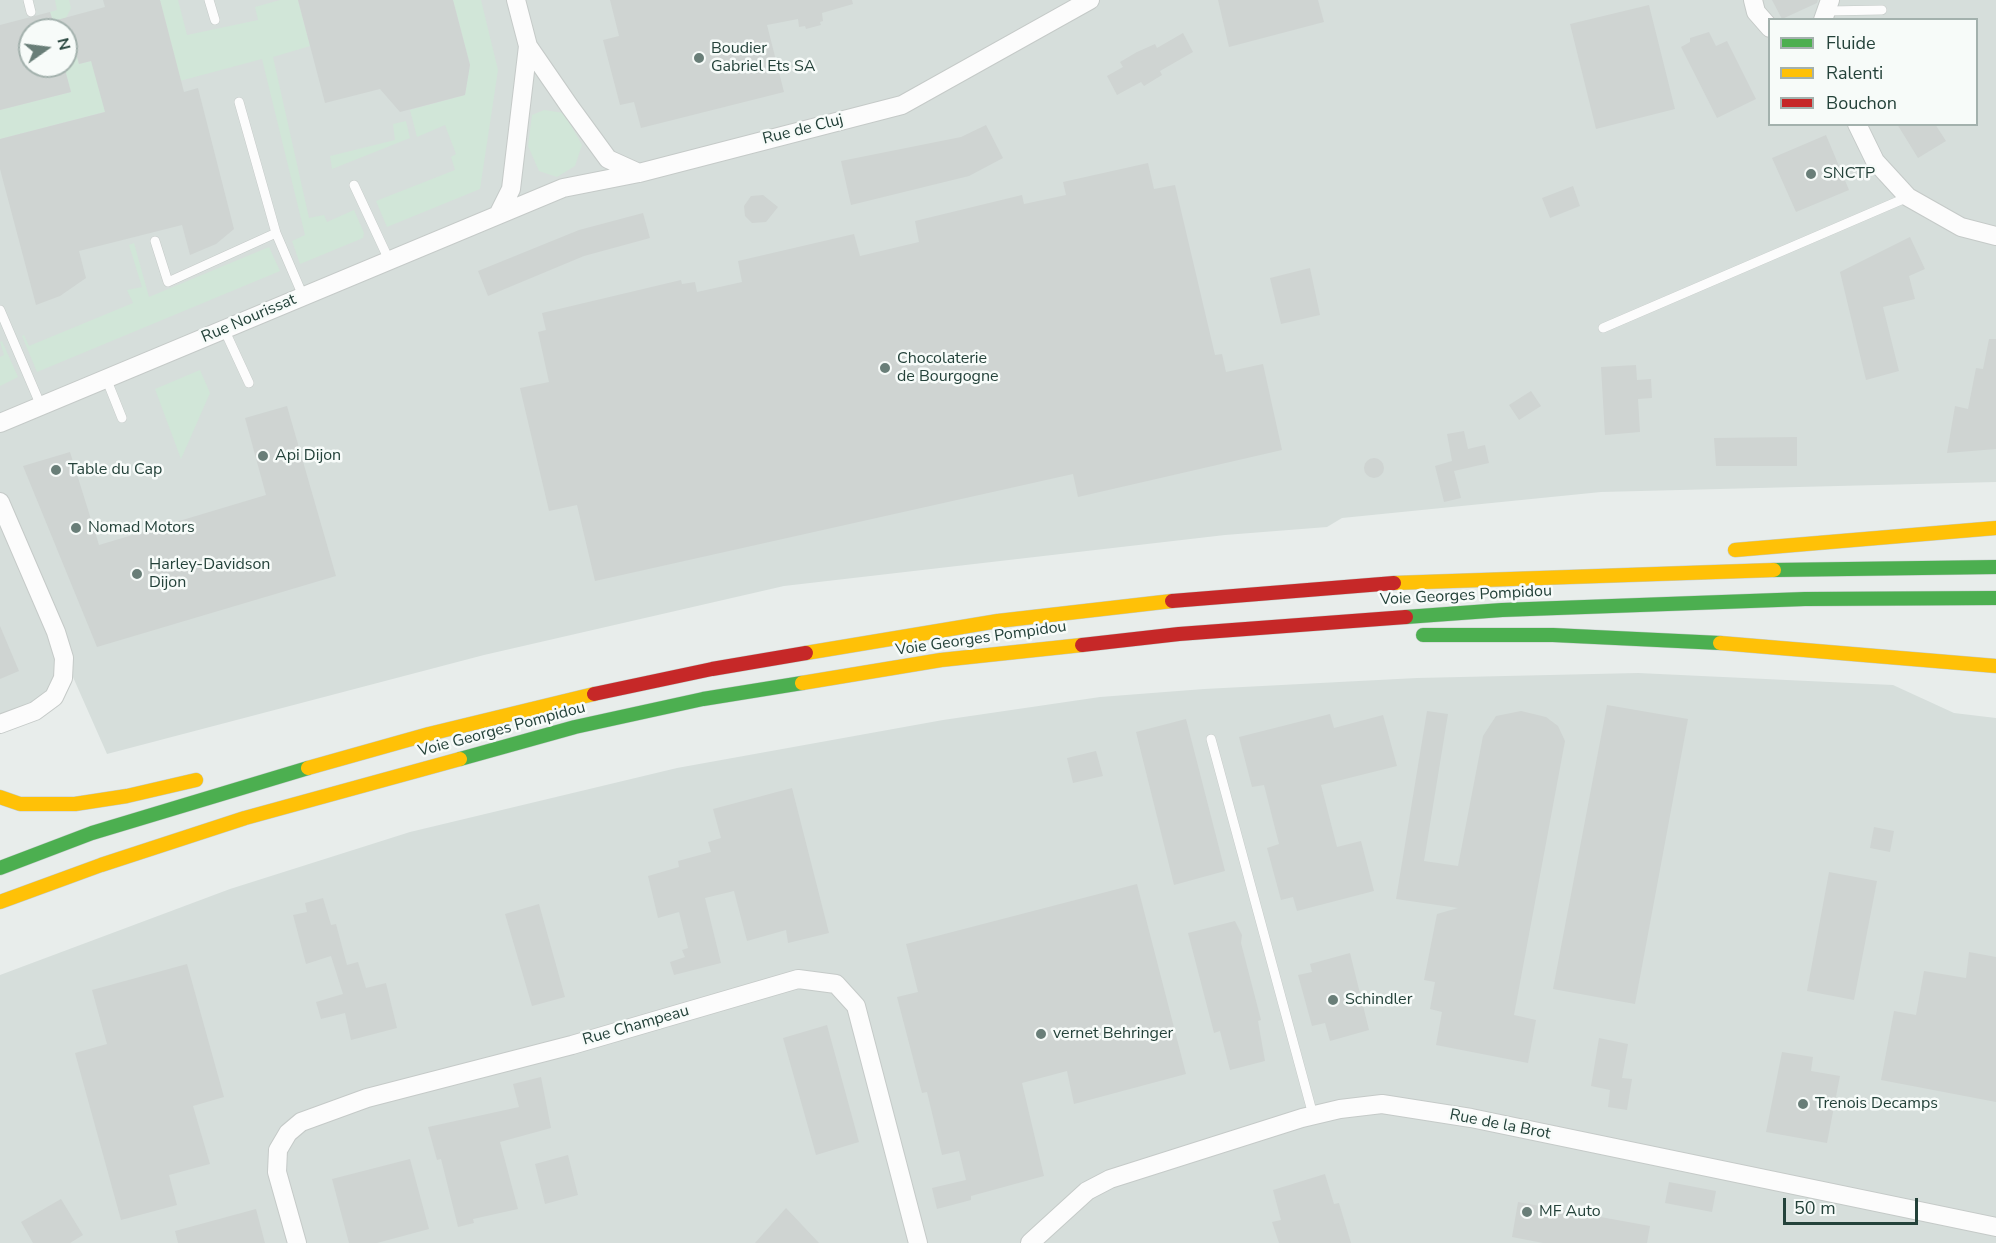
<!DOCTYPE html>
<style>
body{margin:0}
#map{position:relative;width:1996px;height:1243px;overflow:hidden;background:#e8edeb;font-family:"Nunito Sans",sans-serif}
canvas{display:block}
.legend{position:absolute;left:1768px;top:18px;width:210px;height:108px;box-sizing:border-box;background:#f7fbf9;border:2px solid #a3b1ad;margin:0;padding:8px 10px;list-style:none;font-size:18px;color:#24423a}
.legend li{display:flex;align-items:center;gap:12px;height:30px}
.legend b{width:30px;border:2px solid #a3b1ad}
.north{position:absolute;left:18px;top:18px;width:60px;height:60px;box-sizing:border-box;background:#f7fbf9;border:2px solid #a3b1ad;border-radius:50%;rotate:76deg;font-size:16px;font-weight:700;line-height:24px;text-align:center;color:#24423a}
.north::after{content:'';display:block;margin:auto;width:21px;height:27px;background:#697e78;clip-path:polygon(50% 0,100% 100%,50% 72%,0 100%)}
.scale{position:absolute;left:1783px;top:1198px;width:135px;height:27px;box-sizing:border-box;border:3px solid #24423a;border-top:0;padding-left:8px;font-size:18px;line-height:21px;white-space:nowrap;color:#24423a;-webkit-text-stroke:4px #f7fbf9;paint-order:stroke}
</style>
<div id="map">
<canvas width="1996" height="1243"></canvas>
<ul class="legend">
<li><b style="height:8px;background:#4caf50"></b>Fluide</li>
<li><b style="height:8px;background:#ffc107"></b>Ralenti</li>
<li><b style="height:8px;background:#c62828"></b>Bouchon</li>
</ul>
<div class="north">N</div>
<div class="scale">50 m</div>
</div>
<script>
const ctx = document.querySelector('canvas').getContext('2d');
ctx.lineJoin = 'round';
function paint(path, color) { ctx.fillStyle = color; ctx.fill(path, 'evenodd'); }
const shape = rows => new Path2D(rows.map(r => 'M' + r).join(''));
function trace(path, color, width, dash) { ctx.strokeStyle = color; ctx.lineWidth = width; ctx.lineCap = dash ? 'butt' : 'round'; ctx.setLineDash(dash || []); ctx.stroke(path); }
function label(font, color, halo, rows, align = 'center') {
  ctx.font = font + ' "Nunito Sans",sans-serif'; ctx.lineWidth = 5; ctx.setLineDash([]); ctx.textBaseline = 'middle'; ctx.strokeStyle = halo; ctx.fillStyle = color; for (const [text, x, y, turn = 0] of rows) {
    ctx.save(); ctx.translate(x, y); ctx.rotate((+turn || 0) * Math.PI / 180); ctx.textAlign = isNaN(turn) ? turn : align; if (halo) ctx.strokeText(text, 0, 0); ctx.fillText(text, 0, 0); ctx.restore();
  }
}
paint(shape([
 [0,0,1996,0,1996,482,1601,492,1342,518,1327,527,1225,535,784,586,484,655,107,754,65,659,47,705,0,723],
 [1770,20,1976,20,1976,124,1770,124],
 [30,30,66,30,66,66,30,66],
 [1638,673,1893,685,1954,713,1996,718,1996,1243,0,1243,0,975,230,889,410,832,677,768,943,720,1100,697,1204,689,1417,678]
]), '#d6dedb');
paint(shape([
 [55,0,69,0,71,8,66,18,79,64,91,61,142,75,177,66,160,0,178,0,187,35,258,20,255,7,280,0,298,0,310,46,273,57,309,218,324,215,327,222,354,210,364,233,363,238,300,264,292,241,305,235,262,59,146,90,147,101,0,139,0,110,71,92,64,66,66,30,55,30,50,12,57,10],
 [453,0,481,0,498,70,480,189,387,227,376,201,455,170,451,157,456,154,445,125,417,137,410,110,465,95,470,65],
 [544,110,564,113,582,145,575,166,557,177,539,171,528,146,532,115],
 [406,121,410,138,332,169,330,156,395,140,393,124],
 [134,243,149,297,269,247,280,271,37,372,22,336,24,335,29,346,133,303,127,290,142,287,129,245],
 [2,341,18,377,0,386,0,357,4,355,0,342],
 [200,370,210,393,181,459,155,389]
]), '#d1e6d8');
paint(shape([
 [103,0,160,0,184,92,198,88,234,229,216,244,190,255,182,225,79,251,86,278,60,296,36,305,0,169,0,139,105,112,91,61,79,64,70,30,30,30,30,66,64,66,71,92,0,110,0,25,50,12,53,21,105,7],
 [298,0,453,0,470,65,465,95,400,112,380,89,325,103],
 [610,0,852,0,853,4,822,13,823,21,820,22,821,25,806,29,805,26,799,27,798,19,767,25,784,92,641,128,634,102,620,105,603,40,619,36],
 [1218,0,1318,0,1324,22,1229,47],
 [1772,0,1818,0,1817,3,1782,19],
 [1649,5,1675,109,1596,129,1570,24],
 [1709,32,1716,46,1727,41,1756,99,1717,118,1681,47,1690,42,1690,38],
 [1183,33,1193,52,1160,71,1162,75,1144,86,1141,82,1117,95,1107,76,1123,67,1120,62,1137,52,1155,44,1157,48],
 [1897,124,1935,124,1946,141,1918,158],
 [986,125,1003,158,969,176,851,205,841,161,961,137],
 [1826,135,1849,190,1796,212,1772,158],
 [1148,163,1154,189,1175,185,1215,355,1222,354,1226,372,1263,364,1282,450,1078,497,1073,474,595,581,577,505,549,511,520,388,549,382,538,332,546,330,542,313,681,280,682,284,695,282,697,292,742,282,738,261,854,234,860,256,919,242,915,221,1022,195,1024,204,1066,195,1063,182],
 [1573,186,1580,206,1550,218,1542,198],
 [763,195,778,207,766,222,752,223,745,216,744,206,751,196],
 [643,213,650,238,584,256,488,296,478,271,579,230],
 [1910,237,1925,269,1909,276,1915,299,1883,307,1899,371,1866,380,1840,272],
 [1310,268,1320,315,1281,324,1270,278],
 [1989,339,1996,339,1996,449,1947,453,1955,406,1968,409,1976,368,1983,369],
 [1636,365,1637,380,1651,379,1652,398,1638,399,1640,432,1605,435,1601,367],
 [1531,391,1541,406,1519,420,1509,405],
 [287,406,336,576,97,647,23,466,70,452,99,545,266,495,245,418],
 [1464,431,1468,449,1485,445,1489,463,1454,471,1461,498,1444,502,1435,466,1452,461,1447,434],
 [1797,437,1797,466,1716,466,1714,438],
 '1364 468a10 10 0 1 1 20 0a10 10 0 1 1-20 0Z',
 [0,626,19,671,0,679],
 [1607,705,1688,719,1635,1004,1553,989],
 [1427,711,1448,714,1424,861,1458,866,1483,736,1496,716,1521,711,1546,717,1558,726,1565,741,1514,1015,1536,1020,1528,1063,1436,1045,1442,1012,1430,1009,1435,982,1424,980,1437,914,1458,908,1396,899],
 [1330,714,1334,728,1383,715,1397,766,1321,785,1337,847,1361,841,1374,891,1297,911,1293,897,1281,900,1267,848,1279,844,1264,785,1252,787,1239,737],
 [1186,719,1225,871,1174,885,1136,732],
 [1096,751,1103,776,1073,783,1067,758],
 [792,788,829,933,788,943,786,930,747,941,734,891,705,898,721,963,674,975,670,962,685,957,682,950,688,948,679,912,658,918,648,876,679,867,678,861,711,852,708,842,721,838,713,809],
 [1874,827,1894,831,1890,852,1870,848],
 [1829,872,1877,881,1854,1000,1807,991],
 [1137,884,1186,1074,1074,1104,1067,1071,1022,1083,1044,1176,971,1196,971,1200,937,1209,932,1188,966,1180,959,1151,942,1155,927,1092,922,1093,897,997,918,992,906,944],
 [323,898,331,925,336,924,347,965,358,962,366,988,386,983,397,1028,351,1040,345,1013,321,1019,316,1002,343,994,331,956,306,964,293,915,307,912,305,903],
 [539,904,565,997,532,1006,505,914],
 [1235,921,1242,935,1241,943,1261,1020,1258,1021,1265,1061,1230,1070,1220,1031,1214,1033,1188,933],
 [1969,952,1996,957,1996,1102,1881,1080,1894,1011,1916,1015,1924,971,1966,978],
 [1350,953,1369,1030,1330,1041,1325,1023,1312,1026,1298,975,1312,972,1310,964],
 [187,964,224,1097,193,1106,210,1164,169,1175,177,1205,121,1220,75,1053,107,1044,92,990],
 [827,1025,859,1142,816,1155,783,1038],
 [1599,1038,1628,1044,1622,1078,1632,1079,1627,1110,1608,1107,1610,1090,1591,1086],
 [1782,1052,1813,1057,1811,1071,1840,1076,1827,1143,1766,1132],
 [541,1077,551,1128,500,1142,518,1209,473,1219,474,1223,458,1227,441,1159,437,1160,428,1127,519,1107,513,1084],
 [568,1155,578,1195,545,1204,535,1164],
 [410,1159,429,1229,377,1243,349,1243,332,1179],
 [1325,1174,1334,1204,1339,1203,1351,1243,1279,1243,1272,1222,1281,1220,1273,1190],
 [1669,1182,1716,1191,1712,1212,1665,1203],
 [61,1199,83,1235,70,1243,33,1243,21,1222],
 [1518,1202,1650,1226,1647,1243,1543,1243,1512,1237],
 [786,1208,819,1243,755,1243],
 [256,1209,265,1243,178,1243,175,1231]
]), '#cfd4d2');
const lane = shape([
 [28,0,31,12],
 [209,0,215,20],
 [1828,11,1882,10],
 [239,102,276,233,303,296],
 [354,185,389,260],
 [155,241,168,282,276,233],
 [0,310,41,406],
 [1603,328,1908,197],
 [224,329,249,383],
 [106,378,122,418],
 [1211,739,1313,1115]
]);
const street = shape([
 [516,0,528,46,570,107,608,159,639,173],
 [1753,0,1756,12,1770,28],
 [1823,20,1830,0],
 [1857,124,1875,161,1908,197,1961,227,1996,236],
 [498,215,511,189,528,46],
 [0,423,563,188,639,173,902,105,1090,0],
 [0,502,56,632,64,658,63,678,54,697,35,711,0,724],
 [297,1243,277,1172,278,1150,288,1133,301,1122,367,1098,572,1045,798,979,836,984,856,1006,918,1243],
 [1030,1243,1087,1191,1110,1179,1302,1118,1340,1109,1382,1104,1471,1118,1996,1227]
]);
const fast = shape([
 [1774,570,1996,567],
 [1406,617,1502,610,1805,599,1996,598],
 [1423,635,1553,635,1720,643],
 [460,759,575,727,703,699,802,683],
 [0,868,92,833,308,768]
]);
const slow = shape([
 [1735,550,1996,528],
 [1394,583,1774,570],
 [1720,643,1996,666],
 [806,653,998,621,1172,601],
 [802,683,941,660,1082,645],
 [308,768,429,734,594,694],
 [0,797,20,804,75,804,127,796,196,780],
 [0,902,101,865,245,818,460,759]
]);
const jam = shape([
 [1172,601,1394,583],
 [1082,645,1179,634,1406,617],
 [594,694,712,669,806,653]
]);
trace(lane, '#c5cac8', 10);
trace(street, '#c5cac8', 20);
trace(fast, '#c3ccc9', 15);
trace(slow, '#c3ccc9', 15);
trace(jam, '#c3ccc9', 15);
trace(lane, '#fcfcfc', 9);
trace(street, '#fcfcfc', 18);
trace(fast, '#4caf50', 14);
trace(slow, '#ffc107', 14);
trace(jam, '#c62828', 14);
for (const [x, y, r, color] of [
 [699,58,6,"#697e78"],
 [1811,174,6,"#697e78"],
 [885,368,6,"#697e78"],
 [263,456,6,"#697e78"],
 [56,470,6,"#697e78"],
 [76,528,6,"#697e78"],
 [137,574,6,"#697e78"],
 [1333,1000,6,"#697e78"],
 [1041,1034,6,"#697e78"],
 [1803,1104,6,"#697e78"],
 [1527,1212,6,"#697e78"]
]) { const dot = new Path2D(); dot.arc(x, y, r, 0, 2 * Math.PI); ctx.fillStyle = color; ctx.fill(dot); trace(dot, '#f7fbf9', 2); }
label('16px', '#24423a', '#f7fbf9', [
 ["Boudier",711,49],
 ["Gabriel Ets SA",711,67],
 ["SNCTP",1823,174],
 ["Chocolaterie",897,359],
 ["de Bourgogne",897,377],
 ["Api Dijon",275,456],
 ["Table du Cap",68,470],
 ["Nomad Motors",88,528],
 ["Harley-Davidson",149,565],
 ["Dijon",149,583],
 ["Schindler",1345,1000],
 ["vernet Behringer",1053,1034],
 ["Trenois Decamps",1815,1104],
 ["MF Auto",1539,1212]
], 'left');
label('16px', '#24423a', '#f7fbf9', [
 ["Rue de Cluj",803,130,-14],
 ["Rue Nourissat",249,319,-23],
 ["Voie Georges Pompidou",1466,596,-3],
 ["Voie Georges Pompidou",981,639,-8],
 ["Voie Georges Pompidou",502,730,-15],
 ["Rue Champeau",636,1026,-16],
 ["Rue de la Brot",1500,1125,11]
]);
</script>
